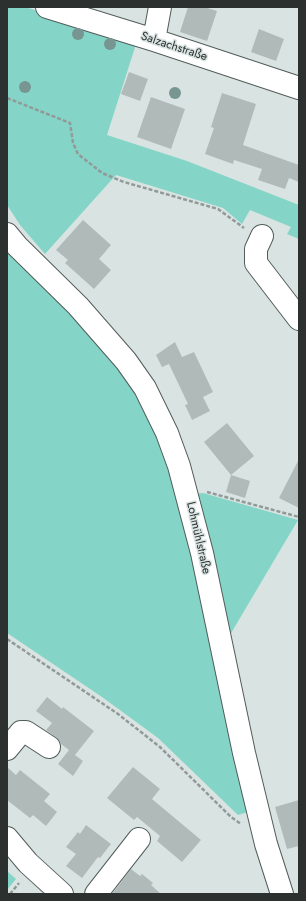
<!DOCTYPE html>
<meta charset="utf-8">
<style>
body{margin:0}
#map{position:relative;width:306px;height:901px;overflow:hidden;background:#d9e4e2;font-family:Jost,sans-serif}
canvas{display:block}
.frame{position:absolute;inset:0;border:8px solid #2c302f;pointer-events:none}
</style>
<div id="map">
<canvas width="306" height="901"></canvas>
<div class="frame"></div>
</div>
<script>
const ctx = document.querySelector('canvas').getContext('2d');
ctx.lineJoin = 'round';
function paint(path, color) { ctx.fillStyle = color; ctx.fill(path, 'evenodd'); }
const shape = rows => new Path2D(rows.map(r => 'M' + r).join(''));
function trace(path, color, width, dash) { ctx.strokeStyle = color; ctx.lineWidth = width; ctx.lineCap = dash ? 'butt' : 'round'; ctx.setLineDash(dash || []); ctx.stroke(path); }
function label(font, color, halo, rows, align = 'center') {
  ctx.font = font + ' Jost,sans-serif'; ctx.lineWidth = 3; ctx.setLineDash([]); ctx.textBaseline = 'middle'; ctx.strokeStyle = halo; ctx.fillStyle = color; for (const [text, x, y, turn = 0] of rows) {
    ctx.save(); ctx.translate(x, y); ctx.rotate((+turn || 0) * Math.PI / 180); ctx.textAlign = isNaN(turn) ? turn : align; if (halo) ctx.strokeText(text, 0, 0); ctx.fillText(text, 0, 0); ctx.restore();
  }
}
paint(shape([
 [7,7,25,7,137,41,107,135,187,161,299,205,299,239,287,234,291,227,250,210,242,224,223,208,116,175,45,254,20,225,7,205],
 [7,249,71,313,124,370,140,396,181,497,248,812,238,815,158,738,102,697,7,633],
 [203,493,298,520,227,640,194,494],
 [7,871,16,879,7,890]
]), '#84d5c7');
paint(shape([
 [188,7,204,7,217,11,207,41,180,32],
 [259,29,284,39,276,61,251,52],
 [129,72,148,79,140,101,121,94],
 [222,93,256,104,243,145,299,165,299,182,289,178,285,189,258,180,262,169,234,160,233,164,205,154,214,128,211,127],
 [151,97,185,109,171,149,137,137],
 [83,220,111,245,99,259,111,270,94,289,65,263,68,260,56,250],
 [175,342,182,357,194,352,213,392,203,397,210,411,192,420,185,405,188,404,169,364,162,367,156,355],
 [227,423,254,456,231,475,204,442],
 [299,459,299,508,279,498],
 [231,475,250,481,245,498,226,492],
 [47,697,62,709,63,707,94,731,75,755,83,761,73,776,58,764,69,750,61,744,56,737,46,730,52,723,36,711],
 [7,767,16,775,20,770,50,794,44,801,57,812,46,826,33,815,30,818,7,800],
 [133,767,160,789,152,799,201,840,182,862,157,841,160,836,137,817,134,820,107,798],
 [299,800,299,846,287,849,275,807],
 [86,825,111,844,100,858,98,857,82,878,66,866,76,854,66,847,78,832,80,834],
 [131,869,140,876,142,874,153,883,151,885,161,894,112,894]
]), '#b0bbb9');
const minor = shape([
 [47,7,154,40,299,88],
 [154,40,160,7],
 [7,234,17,246,78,306,126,361,145,388,167,433,179,466,202,553,244,753,266,844,282,894],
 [262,236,256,249,256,263,299,319],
 [7,749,21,732,26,732,49,747],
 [7,838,28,863,62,894],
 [96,894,139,839]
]);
trace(minor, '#525c5a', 24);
trace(shape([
 [7,98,70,123,73,143,78,154,102,173,124,182,218,209,244,228],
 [207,492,299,517],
 [7,639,118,714,160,747,231,817,241,824],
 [10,894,19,883]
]), '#929a99', 2.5, [4, 2]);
trace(minor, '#fff', 22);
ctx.fillStyle = '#779692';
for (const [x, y] of [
 [78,34],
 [110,44],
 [25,87],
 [175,93]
]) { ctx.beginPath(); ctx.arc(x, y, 6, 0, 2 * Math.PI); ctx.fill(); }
label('12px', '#2c302f', '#d9e4e2', [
 ["Salzachstraße",174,47,18],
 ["Lohmühlstraße",198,538,77]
]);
</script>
